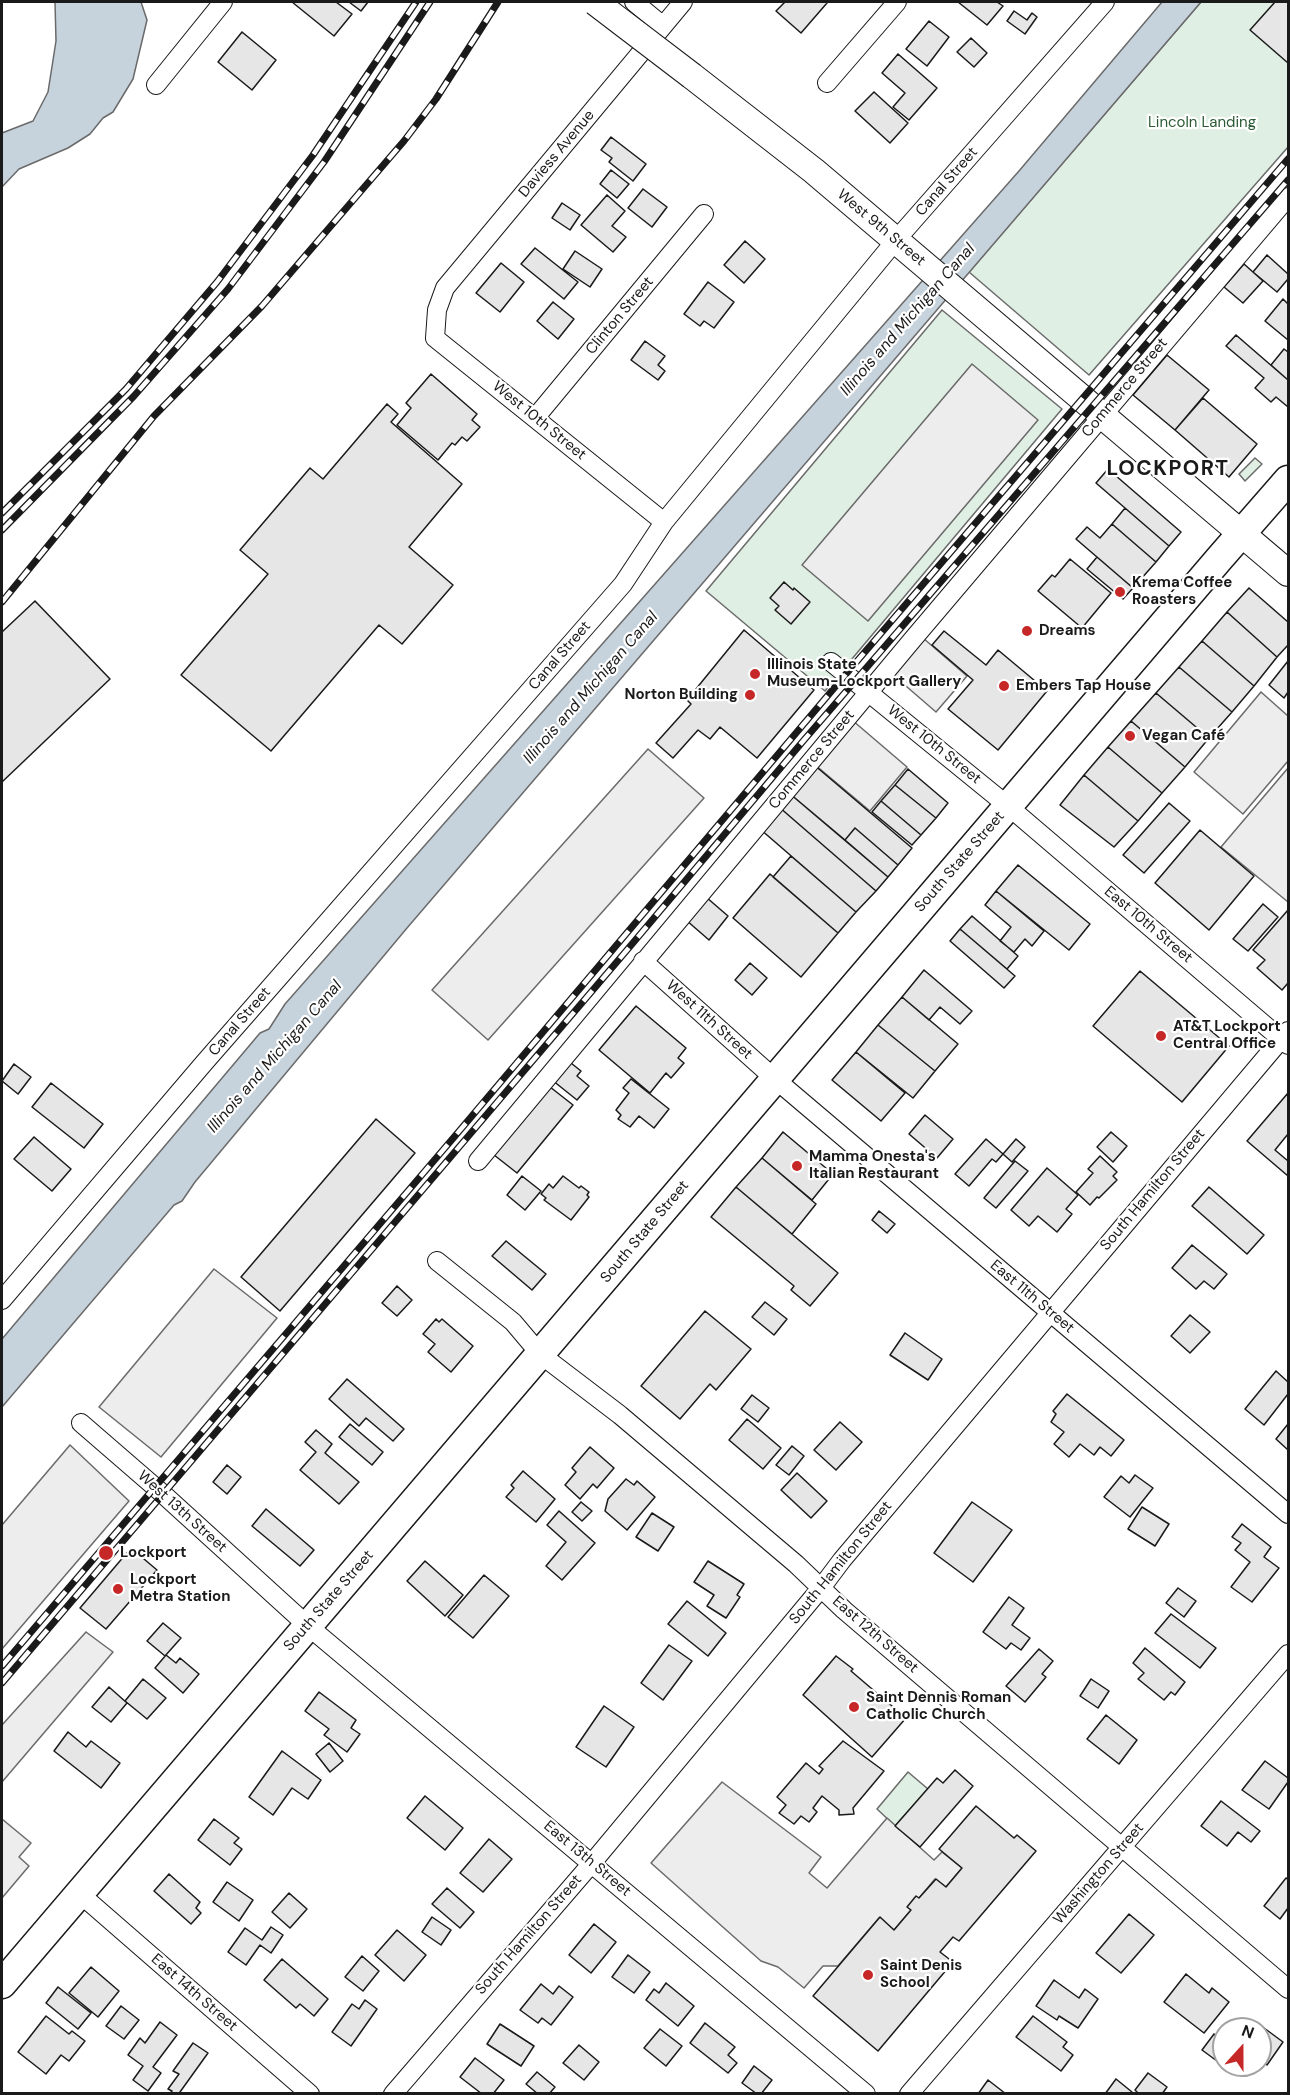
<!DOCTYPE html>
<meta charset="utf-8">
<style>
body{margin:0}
#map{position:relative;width:1290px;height:2095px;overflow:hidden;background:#fff;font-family:"DM Sans",sans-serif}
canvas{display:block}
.frame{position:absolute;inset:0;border:3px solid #1a1a1a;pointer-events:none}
.north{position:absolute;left:1212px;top:2017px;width:60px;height:60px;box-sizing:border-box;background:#fff;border:2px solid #a3a3a3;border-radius:50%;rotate:21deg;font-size:16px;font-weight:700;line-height:24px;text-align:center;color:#1a1a1a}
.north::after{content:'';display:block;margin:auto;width:21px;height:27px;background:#c62828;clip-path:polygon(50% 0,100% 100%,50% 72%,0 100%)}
</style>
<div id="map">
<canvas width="1290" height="2095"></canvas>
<div class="frame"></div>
<div class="north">N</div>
</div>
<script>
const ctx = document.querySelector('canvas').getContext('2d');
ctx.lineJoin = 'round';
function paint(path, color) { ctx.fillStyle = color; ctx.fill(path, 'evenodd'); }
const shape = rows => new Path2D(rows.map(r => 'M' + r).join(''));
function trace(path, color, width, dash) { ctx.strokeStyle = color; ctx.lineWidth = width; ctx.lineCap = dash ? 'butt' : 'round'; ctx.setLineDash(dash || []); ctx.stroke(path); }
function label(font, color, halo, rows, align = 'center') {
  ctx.font = font + ' "DM Sans",sans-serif'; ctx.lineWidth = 4.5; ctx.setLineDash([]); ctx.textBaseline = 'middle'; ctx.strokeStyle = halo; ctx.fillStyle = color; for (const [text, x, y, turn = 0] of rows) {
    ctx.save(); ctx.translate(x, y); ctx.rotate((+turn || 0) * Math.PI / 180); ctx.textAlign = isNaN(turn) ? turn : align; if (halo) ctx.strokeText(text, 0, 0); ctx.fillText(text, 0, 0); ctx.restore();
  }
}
const green = shape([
 [1201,2,1288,2,1288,147,1089,375,969,272,1201,2],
 [942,310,1062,409,825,691,706,591,942,310],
 [1255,458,1262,464,1245,481,1239,474,1255,458],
 [908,1772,928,1789,895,1826,877,1809,908,1772]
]);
paint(green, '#e0efe3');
trace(green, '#6a6a6a', 1.5);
const parking = shape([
 [972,364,1038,420,868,621,802,565,972,364],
 [923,638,967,676,936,712,892,674,923,638],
 [1261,692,1288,716,1288,761,1243,814,1194,772,1261,692],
 [852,720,907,767,870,811,814,764,852,720],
 [648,749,704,798,488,1040,432,990,648,749],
 [1288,768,1288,902,1221,847,1288,768],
 [214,1269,277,1318,161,1457,99,1407,214,1269],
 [70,1445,129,1501,2,1649,2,1525,70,1445],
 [86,1632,113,1652,2,1782,2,1725,86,1632],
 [722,1782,821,1857,809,1873,827,1888,887,1818,934,1860,942,1852,962,1868,946,1887,935,1879,919,1898,908,1907,911,1910,894,1930,879,1918,838,1966,823,1966,804,1988,778,1967,761,1961,651,1863,722,1782],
 [2,1819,31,1843,19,1857,29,1866,2,1898,2,1819]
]);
paint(parking, '#ededed');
trace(parking, '#6a6a6a', 1.5);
const water = shape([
 [55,2,141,2,147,20,133,79,113,112,103,118,90,134,68,148,19,169,2,187,2,133,33,121,48,92,56,41,55,2],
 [1162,2,1201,2,407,928,195,1182,182,1201,174,1205,2,1407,2,1339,260,1033,269,1029,285,1004,1019,171,1162,2]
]);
paint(water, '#c6d2dc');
trace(water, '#6a6a6a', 1.5);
const building = shape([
 [292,2,336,2,352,14,334,36,292,2],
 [349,2,368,2,361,11,349,2],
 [785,2,826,2,827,3,801,33,776,11,785,2],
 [958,2,997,2,1003,6,987,25,958,2],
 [1275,2,1288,2,1288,63,1250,30,1275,2],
 [1014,11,1027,20,1032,13,1037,17,1025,34,1007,21,1014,11],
 [929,21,949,37,927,66,906,49,929,21],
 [242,32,276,60,252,90,218,62,242,32],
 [971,38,987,53,974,67,957,52,971,38],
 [898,54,937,88,909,120,893,107,905,93,882,73,898,54],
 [874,92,908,123,890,143,855,111,874,92],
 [611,137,646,164,633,181,609,162,612,158,601,150,611,137],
 [611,170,629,184,617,198,600,184,611,170],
 [643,189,667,207,652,227,628,208,643,189],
 [607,195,625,211,612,226,626,237,613,252,581,225,607,195],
 [562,203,580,215,570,230,552,218,562,203],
 [745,241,765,259,744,283,724,265,745,241],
 [535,248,578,282,564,299,521,264,535,248],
 [575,251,602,269,590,287,563,269,575,251],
 [1267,255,1288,274,1288,279,1277,292,1253,272,1267,255],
 [501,263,524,282,500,312,476,293,501,263],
 [1244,264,1263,281,1243,303,1224,287,1244,264],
 [708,282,734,302,714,328,704,321,700,326,684,314,708,282],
 [1283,299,1288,304,1288,340,1265,321,1283,299],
 [553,302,574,319,558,339,537,321,553,302],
 [1236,335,1288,380,1288,407,1276,397,1271,402,1255,388,1264,378,1226,346,1236,335],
 [645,341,665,356,658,365,665,371,658,380,631,360,645,341],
 [1284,349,1288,352,1288,380,1271,365,1284,349],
 [1167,355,1209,390,1175,430,1133,395,1167,355],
 [431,374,477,414,472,420,480,427,467,441,462,437,455,445,452,443,438,460,397,425,411,408,406,403,431,374],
 [1203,398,1257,444,1229,477,1175,430,1203,398],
 [387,404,398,414,391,422,462,484,409,547,453,585,402,644,379,625,271,751,181,675,268,574,240,550,310,468,323,479,387,404],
 [1108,469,1181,532,1169,546,1096,483,1108,469],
 [1125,508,1169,546,1156,562,1112,524,1125,508],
 [1112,524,1156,562,1133,588,1076,539,1087,527,1100,538,1112,524],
 [1097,557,1133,588,1123,599,1087,569,1097,557],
 [1070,559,1111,593,1082,628,1038,591,1052,575,1055,577,1070,559],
 [784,582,793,590,794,588,810,602,791,624,775,610,779,606,770,598,784,582],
 [1249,588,1288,622,1288,645,1277,657,1227,612,1249,588],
 [35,601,110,679,2,782,2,632,35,601],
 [1227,612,1277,657,1254,686,1202,641,1227,612],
 [744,630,814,690,757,758,720,727,710,739,698,730,673,758,656,743,691,704,687,700,744,630],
 [944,631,986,665,998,650,1047,691,998,750,948,709,973,680,932,645,944,631],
 [1202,641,1254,686,1232,712,1179,667,1202,641],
 [1288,661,1288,692,1284,698,1269,685,1288,661],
 [1179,667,1232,712,1209,738,1156,693,1179,667],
 [1156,693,1209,738,1185,767,1131,721,1156,693],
 [1131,721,1185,767,1162,793,1108,747,1131,721],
 [1108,747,1162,793,1138,821,1084,775,1108,747],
 [813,764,912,848,898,865,855,828,845,840,789,793,813,764],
 [908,769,948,803,936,818,895,785,908,769],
 [1084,775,1138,821,1114,847,1060,805,1084,775],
 [895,785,936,818,921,835,881,801,895,785],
 [789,793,888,877,876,891,779,807,789,793],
 [881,801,921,835,912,845,872,812,881,801],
 [1169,803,1190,821,1144,873,1123,855,1169,803],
 [779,807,876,891,856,912,760,829,779,807],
 [855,828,898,865,888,877,845,840,855,828],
 [1200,830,1254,876,1209,930,1155,883,1200,830],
 [791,856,856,912,838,933,773,877,791,856],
 [1018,865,1090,924,1069,950,996,891,1018,865],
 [770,874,838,933,801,977,733,918,770,874],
 [996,891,1044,931,1032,946,1025,939,1014,952,1000,941,1011,927,985,905,996,891],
 [706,897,728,916,709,940,686,920,706,897],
 [1263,904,1278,917,1248,951,1233,939,1263,904],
 [1288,910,1288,983,1282,990,1257,968,1265,960,1253,950,1288,910],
 [972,916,1018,956,1007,969,960,929,972,916],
 [960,929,1015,976,1004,988,950,941,960,929],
 [750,963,767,978,752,995,735,980,750,963],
 [924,970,972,1011,960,1024,940,1007,929,1020,902,997,924,970],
 [1140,971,1229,1046,1182,1102,1093,1026,1140,971],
 [902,997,958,1044,935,1071,878,1025,902,997],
 [636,1006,686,1048,678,1058,684,1063,671,1078,666,1073,650,1093,599,1050,636,1006],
 [878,1025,935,1071,913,1098,856,1052,878,1025],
 [856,1052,905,1093,881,1121,832,1080,856,1052],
 [566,1059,581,1071,577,1076,589,1086,577,1100,552,1080,566,1059],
 [14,1064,31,1077,18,1094,2,1081,14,1064],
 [631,1079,669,1109,654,1128,639,1116,630,1127,618,1119,621,1115,616,1110,629,1093,623,1088,631,1079],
 [51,1083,103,1124,84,1148,32,1107,51,1083],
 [545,1083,573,1105,517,1173,489,1151,545,1083],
 [1288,1093,1288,1134,1275,1150,1288,1161,1288,1176,1247,1141,1288,1093],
 [925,1115,953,1139,937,1158,909,1134,925,1115],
 [376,1119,415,1153,280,1311,241,1277,376,1119],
 [783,1132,833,1174,812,1200,762,1158,783,1132],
 [1111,1132,1127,1146,1113,1162,1097,1147,1111,1132],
 [34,1137,71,1169,52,1191,14,1159,34,1137],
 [986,1139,1003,1154,996,1162,992,1159,969,1186,955,1174,986,1139],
 [1016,1139,1025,1147,1012,1162,1003,1154,1016,1139],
 [1100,1156,1117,1172,1113,1176,1117,1180,1099,1198,1097,1197,1090,1205,1076,1192,1093,1173,1088,1169,1100,1156],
 [762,1158,816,1204,792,1234,736,1187,762,1158],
 [1015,1161,1028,1171,996,1208,984,1198,1015,1161],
 [1047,1168,1078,1195,1066,1209,1072,1214,1057,1232,1038,1216,1029,1226,1011,1210,1047,1168],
 [522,1176,541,1191,525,1210,507,1195,522,1176],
 [563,1176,579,1188,581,1186,589,1192,587,1195,589,1197,571,1220,544,1200,546,1198,541,1194,549,1184,553,1188,563,1176],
 [736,1187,838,1273,810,1306,791,1290,794,1286,711,1217,736,1187],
 [1209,1187,1264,1235,1247,1254,1192,1206,1209,1187],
 [879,1211,895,1224,887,1233,872,1220,879,1211],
 [506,1241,546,1274,532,1290,492,1256,506,1241],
 [1192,1245,1227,1274,1214,1289,1204,1281,1196,1289,1172,1268,1192,1245],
 [397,1286,412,1300,397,1316,382,1303,397,1286],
 [765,1302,787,1319,774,1335,752,1317,765,1302],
 [705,1311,751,1349,716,1390,710,1384,680,1419,641,1386,705,1311],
 [1190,1315,1210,1332,1190,1353,1171,1336,1190,1315],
 [436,1319,439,1322,442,1319,473,1346,451,1372,428,1352,435,1344,423,1334,436,1319],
 [905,1333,942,1359,928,1380,890,1355,905,1333],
 [1276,1371,1288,1382,1288,1394,1264,1425,1245,1409,1276,1371],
 [347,1379,404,1429,393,1441,366,1418,359,1426,329,1399,347,1379],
 [1067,1394,1124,1440,1111,1456,1100,1447,1094,1455,1080,1444,1069,1457,1054,1444,1064,1432,1051,1422,1056,1414,1053,1411,1067,1394],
 [752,1395,769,1408,758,1422,741,1409,752,1395],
 [747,1419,781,1448,763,1469,729,1440,747,1419],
 [840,1422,862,1442,836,1470,814,1450,840,1422],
 [350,1424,383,1452,372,1465,339,1437,350,1424],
 [1288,1424,1288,1450,1276,1439,1288,1424],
 [316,1430,332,1444,325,1453,359,1482,339,1504,300,1470,316,1452,305,1442,316,1430],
 [792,1446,804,1456,789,1475,776,1465,792,1446],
 [590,1447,614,1468,597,1488,593,1484,580,1499,565,1485,576,1472,572,1468,590,1447],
 [227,1465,241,1477,227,1494,213,1482,227,1465],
 [523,1471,555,1499,536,1522,506,1497,514,1488,511,1485,523,1471],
 [797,1473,827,1501,811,1518,781,1490,797,1473],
 [1135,1475,1153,1488,1130,1517,1104,1497,1121,1476,1129,1483,1135,1475],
 [626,1479,634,1485,637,1481,655,1497,627,1530,605,1511,608,1499,626,1479],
 [581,1502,592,1511,582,1521,572,1512,581,1502],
 [972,1502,1012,1530,973,1582,934,1553,972,1502],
 [1142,1507,1169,1524,1155,1546,1128,1529,1142,1507],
 [266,1509,314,1550,300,1566,252,1526,266,1509],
 [559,1511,595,1543,562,1580,546,1566,566,1542,547,1525,559,1511],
 [652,1513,674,1527,658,1551,636,1537,652,1513],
 [1242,1524,1271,1547,1264,1557,1279,1568,1252,1602,1231,1587,1250,1562,1235,1550,1241,1543,1232,1537,1242,1524],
 [131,1548,157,1570,106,1629,80,1608,131,1548],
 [425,1561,463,1595,445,1616,407,1581,425,1561],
 [708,1561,744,1584,737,1595,740,1597,726,1618,707,1606,714,1595,694,1582,708,1561],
 [484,1575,509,1596,473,1638,448,1617,484,1575],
 [1178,1588,1196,1601,1184,1617,1166,1603,1178,1588],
 [1009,1597,1024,1608,1012,1625,1030,1638,1021,1650,1011,1643,1006,1649,983,1632,1009,1597],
 [687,1601,726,1633,708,1656,668,1624,687,1601],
 [1171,1614,1216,1648,1200,1668,1155,1633,1171,1614],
 [163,1623,181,1638,165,1656,147,1641,163,1623],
 [669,1645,692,1661,663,1700,641,1683,669,1645],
 [1145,1648,1185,1682,1175,1695,1171,1692,1164,1700,1138,1679,1144,1673,1133,1663,1145,1648],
 [1039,1649,1053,1661,1042,1674,1046,1677,1025,1702,1006,1686,1039,1649],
 [166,1655,176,1663,180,1658,199,1674,183,1693,155,1668,166,1655],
 [836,1656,853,1669,851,1671,906,1718,872,1757,803,1695,836,1656],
 [143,1679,166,1698,147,1719,125,1701,143,1679],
 [1091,1679,1109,1691,1098,1708,1080,1696,1091,1679],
 [109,1687,127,1703,111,1722,92,1707,109,1687],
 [319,1692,356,1720,351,1728,360,1734,347,1752,324,1735,329,1729,305,1711,319,1692],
 [604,1706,634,1727,606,1767,576,1747,604,1706],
 [1106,1715,1137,1740,1119,1764,1087,1739,1106,1715],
 [68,1732,86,1747,91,1741,120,1763,101,1788,54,1751,68,1732],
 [843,1741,884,1771,853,1808,854,1814,839,1815,839,1810,822,1796,813,1808,817,1812,809,1822,801,1816,794,1824,779,1813,786,1805,777,1797,806,1763,819,1774,823,1769,819,1766,843,1741],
 [329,1743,343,1761,330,1772,316,1754,329,1743],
 [282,1751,321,1780,308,1799,292,1788,273,1815,249,1797,282,1751],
 [1265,1761,1288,1778,1288,1782,1269,1809,1242,1790,1265,1761],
 [955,1770,973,1786,920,1847,895,1826,937,1778,943,1783,955,1770],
 [425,1796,463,1828,445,1850,407,1818,425,1796],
 [1221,1801,1260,1831,1251,1842,1238,1832,1227,1846,1201,1826,1221,1801],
 [976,1806,1014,1838,1017,1835,1036,1851,959,1941,953,1937,940,1952,953,1962,878,2051,813,1996,880,1917,894,1930,911,1910,907,1907,916,1896,919,1898,936,1879,946,1887,962,1868,939,1849,976,1806],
 [214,1819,239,1838,234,1843,242,1849,230,1865,198,1840,214,1819],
 [489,1839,512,1859,483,1892,460,1873,489,1839],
 [169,1874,200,1902,196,1908,201,1913,191,1924,154,1891,169,1874],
 [1286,1878,1288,1879,1288,1908,1280,1919,1264,1906,1286,1878],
 [227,1882,253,1900,239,1921,213,1902,227,1882],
 [447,1888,474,1912,460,1928,432,1904,447,1888],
 [289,1893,307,1909,290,1928,272,1912,289,1893],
 [1129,1914,1154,1935,1121,1973,1096,1953,1129,1914],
 [432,1917,451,1930,441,1945,422,1932,432,1917],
 [594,1924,616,1942,591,1973,569,1955,594,1924],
 [271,1927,283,1935,271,1953,260,1945,246,1965,228,1952,245,1928,262,1940,271,1927],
 [397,1930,426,1955,404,1981,375,1955,397,1930],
 [628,1955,650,1972,634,1993,612,1977,628,1955],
 [362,1956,379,1971,363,1991,345,1977,362,1956],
 [282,1959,328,1999,314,2016,300,2004,296,2008,264,1980,282,1959],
 [91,1967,119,1991,98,2017,69,1993,91,1967],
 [1186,1974,1209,1993,1212,1988,1229,2002,1204,2033,1164,2002,1186,1974],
 [1054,1980,1079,1998,1085,1989,1098,1999,1078,2028,1059,2016,1057,2020,1036,2006,1054,1980],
 [666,1983,694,2006,678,2026,646,2000,654,1989,659,1993,666,1983],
 [541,1984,553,1994,559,1986,573,1997,551,2025,542,2018,538,2023,520,2010,541,1984],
 [58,1987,91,2013,78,2029,46,2003,58,1987],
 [365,2000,377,2009,351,2046,332,2032,352,2004,359,2009,365,2000],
 [121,2006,139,2020,124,2039,106,2026,121,2006],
 [46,2016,69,2034,72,2031,85,2041,69,2061,61,2055,46,2074,18,2052,46,2016],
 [1033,2016,1067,2042,1063,2047,1073,2055,1061,2071,1016,2037,1033,2016],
 [160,2022,177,2035,153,2067,161,2073,148,2091,133,2080,143,2066,128,2055,140,2038,145,2043,160,2022],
 [1256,2022,1283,2042,1267,2065,1260,2060,1260,2029,1251,2029,1256,2022],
 [705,2023,735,2047,728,2055,737,2063,728,2073,690,2043,705,2023],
 [500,2024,534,2046,521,2066,487,2044,500,2024],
 [660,2029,682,2046,666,2066,644,2048,660,2029],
 [1214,2034,1224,2042,1224,2052,1217,2061,1202,2050,1214,2034],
 [193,2043,208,2053,180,2092,182,2094,170,2094,172,2091,168,2089,179,2074,173,2071,193,2043],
 [579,2045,599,2062,584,2080,563,2063,579,2045],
 [475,2058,504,2080,493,2094,482,2094,460,2077,475,2058],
 [754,2066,772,2080,761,2094,757,2094,742,2083,754,2066],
 [537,2072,555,2087,549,2094,538,2094,526,2084,537,2072],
 [1148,2073,1167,2087,1162,2094,1139,2094,1135,2090,1148,2073],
 [1116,2079,1132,2092,1131,2094,1105,2094,1116,2079],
 [988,2080,1006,2094,978,2094,988,2080]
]);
paint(building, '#e6e6e6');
trace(building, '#1a1a1a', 1.5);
const minor = shape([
 [634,2,663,26],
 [827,83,897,2],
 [156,85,223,2],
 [535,418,704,214],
 [664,522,435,338,437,310,445,288,683,2],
 [831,662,1008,806,1288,1045],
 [643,961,775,1079,1288,1514],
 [478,1161,913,639,1288,197],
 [437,1261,513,1322,540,1354,620,1415,796,1564,844,1610,1288,1989],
 [2,1300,204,1063,623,584,664,522,896,240,1105,2],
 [81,1423,163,1494,308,1626,866,2094],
 [79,1893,310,2094],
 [393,2094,592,1863,821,1588,842,1560,1288,1031],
 [909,2094,1288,1654]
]);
const secondary = shape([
 [692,76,814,171,1288,573]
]);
const primary = shape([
 [2,1984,1219,559,1288,480]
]);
trace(minor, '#1a1a1a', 20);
trace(secondary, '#1a1a1a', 28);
trace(primary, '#1a1a1a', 31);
trace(minor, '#fff', 18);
trace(secondary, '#fff', 26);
trace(primary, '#fff', 28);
const rail = shape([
 [2,513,126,389,217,282,313,155,416,2],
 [2,530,134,396,228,289,324,162,430,2],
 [2,602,154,416,262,306,404,141,436,99,498,2],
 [2,1666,455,1136,846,674,1288,159],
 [2,1683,627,950,804,740,1288,180]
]);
trace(rail, '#1a1a1a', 7);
trace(rail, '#fff', 4.5, [14]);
const secondaryBridge = shape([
 [595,2,692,76]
]);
trace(secondaryBridge, '#1a1a1a', 28, []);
trace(secondaryBridge, '#fff', 26);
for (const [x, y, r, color] of [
 [1120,592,6,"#c62828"],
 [1027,631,6,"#c62828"],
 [755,674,6,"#c62828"],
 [1004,686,6,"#c62828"],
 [750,695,6,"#c62828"],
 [1130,736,6,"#c62828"],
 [1161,1036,6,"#c62828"],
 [797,1166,6,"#c62828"],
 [106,1553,8,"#c62828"],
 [118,1589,6,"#c62828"],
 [854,1707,6,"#c62828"],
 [868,1975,6,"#c62828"]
]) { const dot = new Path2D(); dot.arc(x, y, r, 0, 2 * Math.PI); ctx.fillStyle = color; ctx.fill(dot); trace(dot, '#fff', 2); }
label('15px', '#2b5a34', '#fff', [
 ["Lincoln Landing",1202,123]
]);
label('15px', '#1a1a1a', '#fff', [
 ["Daviess Avenue",557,154,-50],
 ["Canal Street",947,182,-49],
 ["West 9th Street",881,228,40],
 ["Clinton Street",620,316,-50],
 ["Commerce Street",1125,388,-50],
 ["West 10th Street",539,421,39],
 ["Canal Street",560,656,-49],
 ["West 10th Street",934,745,39],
 ["Commerce Street",812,760,-50],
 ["South State Street",960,862,-49],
 ["East 10th Street",1148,925,40],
 ["West 11th Street",709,1020,42],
 ["Canal Street",240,1022,-49],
 ["South Hamilton Street",1153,1190,-50],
 ["South State Street",645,1232,-50],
 ["East 11th Street",1032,1297,40],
 ["West 13th Street",182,1512,42],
 ["South Hamilton Street",841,1563,-51],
 ["South State Street",329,1601,-49],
 ["East 12th Street",875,1635,41],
 ["East 13th Street",587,1859,40],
 ["Washington Street",1099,1874,-49],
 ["South Hamilton Street",529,1935,-49],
 ["East 14th Street",194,1993,41]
]);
label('bold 15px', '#1a1a1a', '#fff', [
 ["Krema Coffee",1132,583],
 ["Roasters",1132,600],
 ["Dreams",1039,631],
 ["Illinois State",767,665],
 ["Museum-Lockport Gallery",767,682],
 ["Embers Tap House",1016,686],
 ["Norton Building",738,695,"right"],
 ["Vegan Café",1142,736],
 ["AT&T Lockport",1173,1027],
 ["Central Office",1173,1044],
 ["Mamma Onesta's",809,1157],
 ["Italian Restaurant",809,1174],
 ["Lockport",120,1553],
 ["Lockport",130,1580],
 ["Metra Station",130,1597],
 ["Saint Dennis Roman",866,1698],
 ["Catholic Church",866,1715],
 ["Saint Denis",880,1966],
 ["School",880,1983]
], 'left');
label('italic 16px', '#1a1a1a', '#fff', [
 ["Illinois and Michigan Canal",908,320,-49],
 ["Illinois and Michigan Canal",591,688,-49],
 ["Illinois and Michigan Canal",275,1057,-49]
]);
ctx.letterSpacing = '1.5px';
label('bold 21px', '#1a1a1a', '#fff', [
 ["LOCKPORT",1168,469]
]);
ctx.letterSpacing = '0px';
</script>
